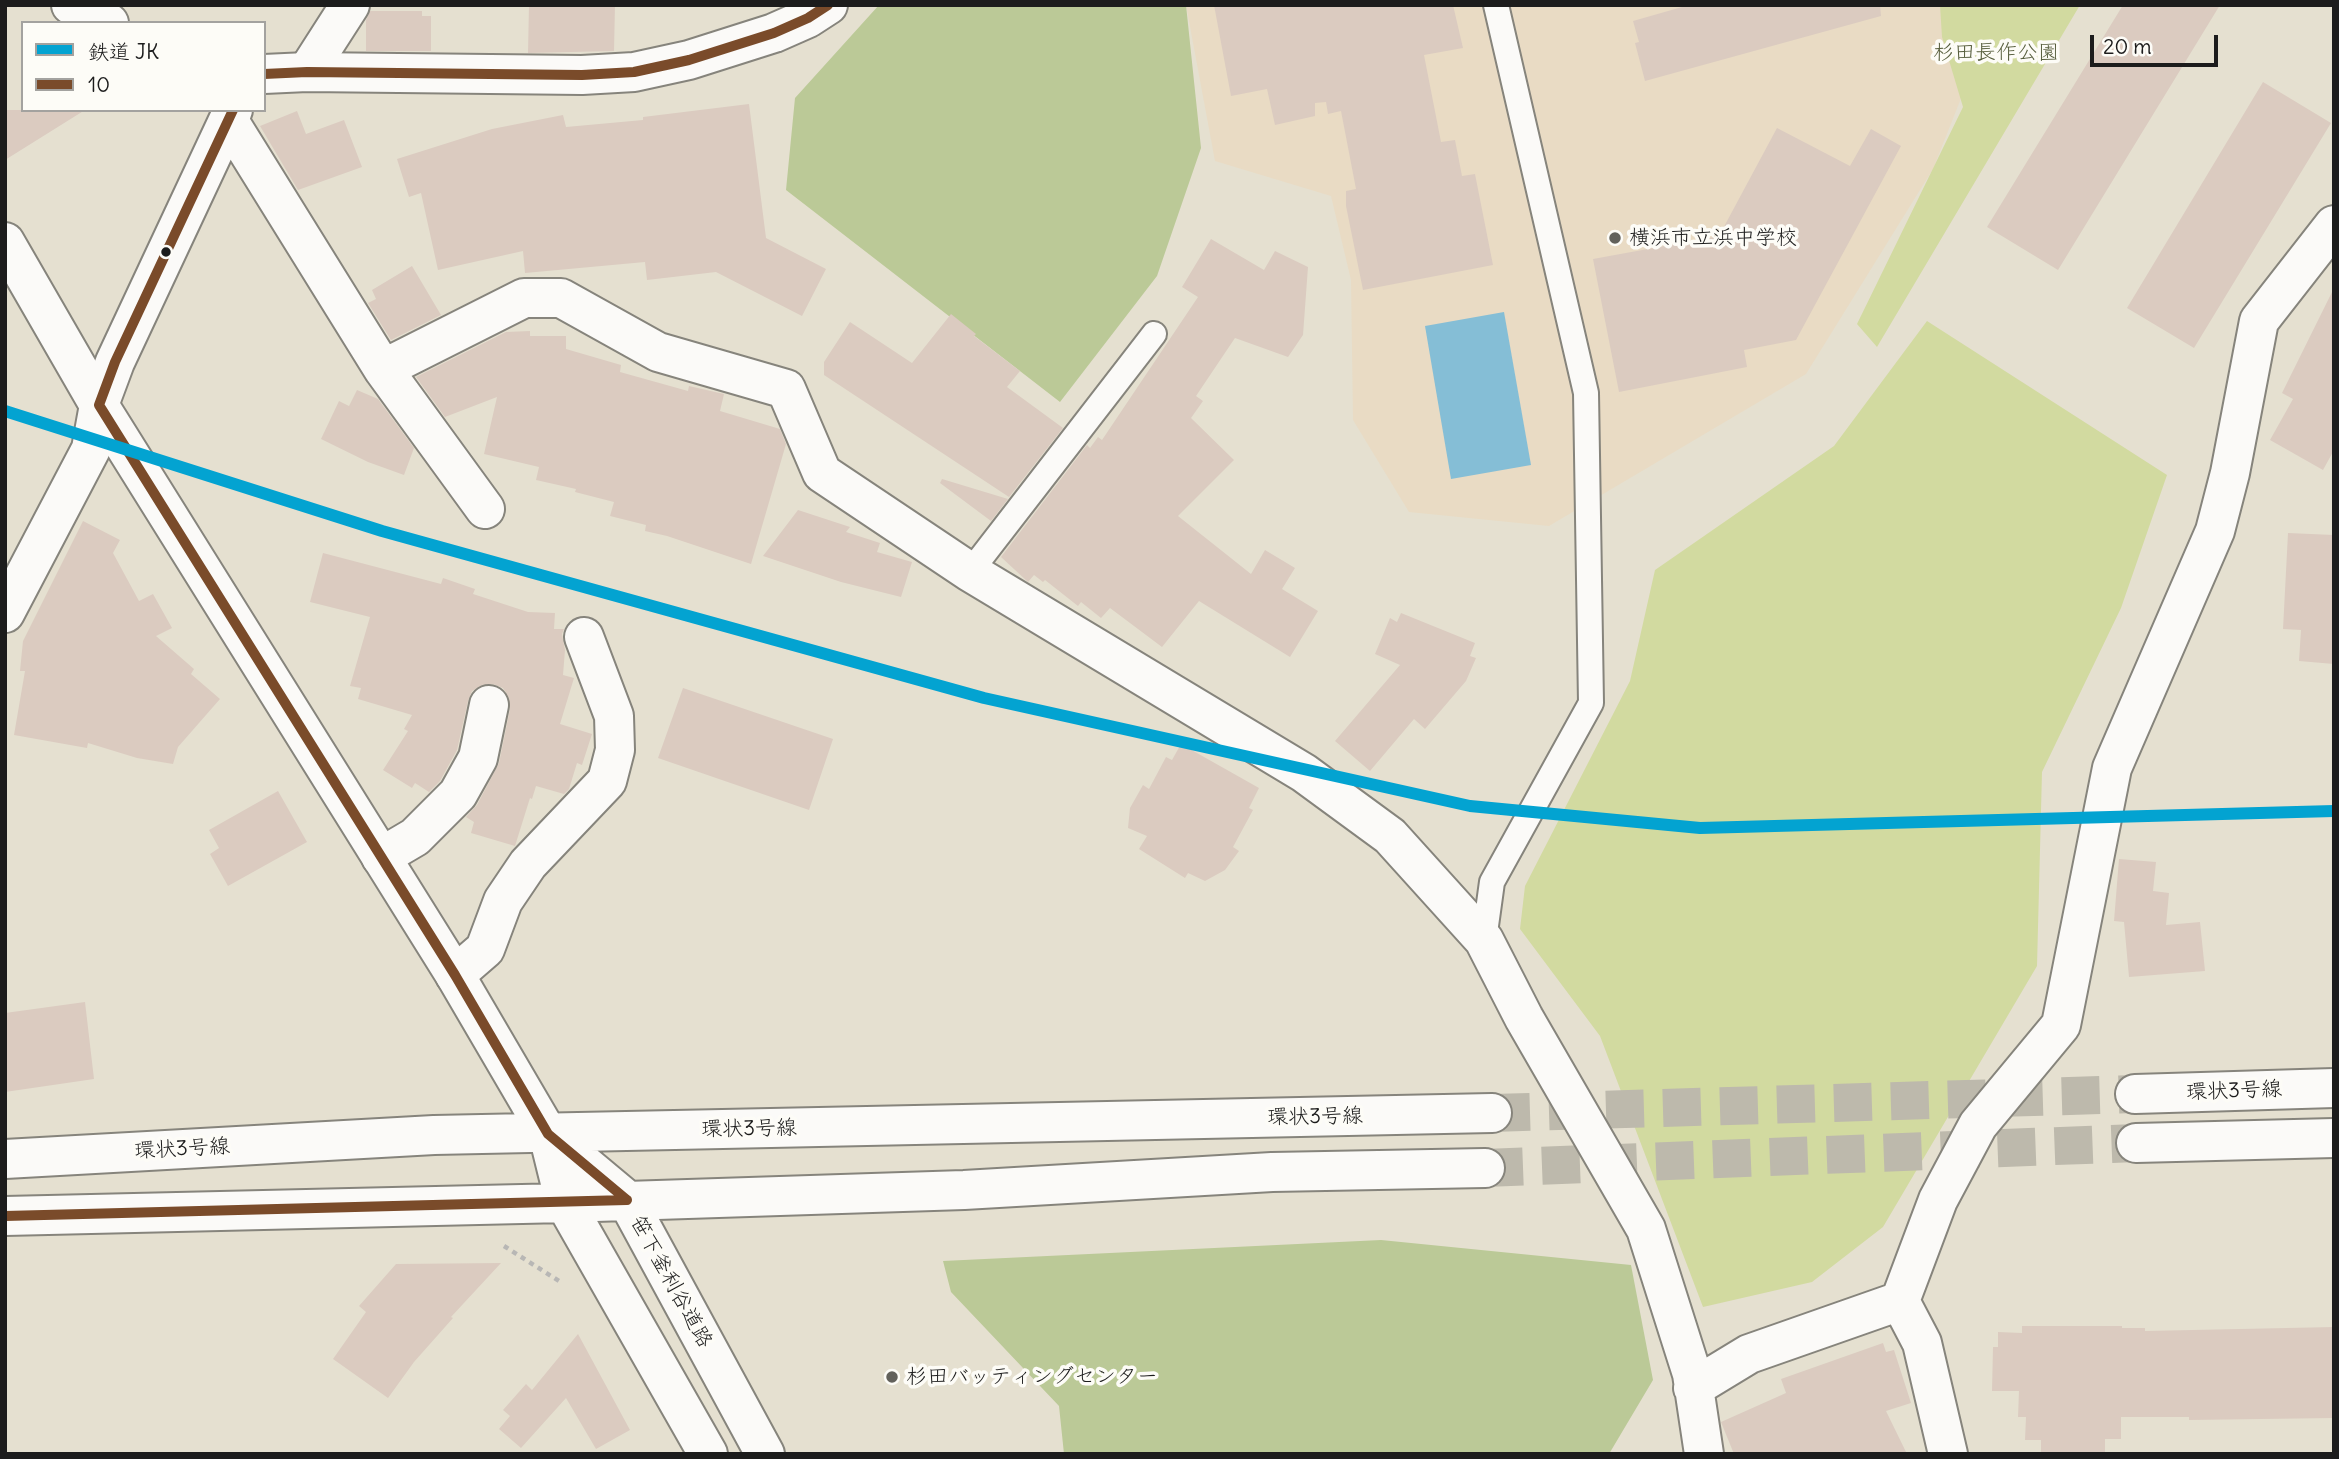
<!DOCTYPE html>
<meta charset="utf-8">
<style>
body{margin:0}
#map{position:relative;width:2339px;height:1459px;overflow:hidden;background:#e5e0d0;font-family:Delius,"Klee One",sans-serif}
canvas{display:block}
.frame{position:absolute;inset:0;border:7px solid #1c1c1c;pointer-events:none}
.legend{position:absolute;left:21px;top:21px;width:245px;height:91px;box-sizing:border-box;background:#fdfcf7;border:2px solid #a3a29f;margin:0;padding:9px 12px;list-style:none;font-size:21px;color:#1c1c1c}
.legend li{display:flex;align-items:center;gap:14px;height:35px}
.legend b{width:35px;border:2px solid #a3a29f}
.scale{position:absolute;left:2090px;top:35px;width:128px;height:32px;box-sizing:border-box;border:4px solid #1c1c1c;border-top:0;padding-left:9px;font-size:21px;line-height:24px;white-space:nowrap;color:#1c1c1c;-webkit-text-stroke:5px #fdfcf7;paint-order:stroke}
</style>
<div id="map">
<canvas width="2339" height="1459"></canvas>
<div class="frame"></div>
<ul class="legend">
<li><b style="height:9px;background:#03a3d1"></b>鉄道 JK</li>
<li><b style="height:9px;background:#7a4b2a"></b>10</li>
</ul>
<div class="scale">20 m</div>
</div>
<script>
const ctx = document.querySelector('canvas').getContext('2d');
ctx.lineJoin = 'round';
function paint(path, color) { ctx.fillStyle = color; ctx.fill(path, 'evenodd'); }
const shape = rows => new Path2D(rows.map(r => 'M' + r).join(''));
function trace(path, color, width, dash) { ctx.strokeStyle = color; ctx.lineWidth = width; ctx.lineCap = dash ? 'butt' : 'round'; ctx.setLineDash(dash || []); ctx.stroke(path); }
function label(font, color, halo, rows, align = 'center') {
  ctx.font = font + ' Delius,"Klee One",sans-serif'; ctx.lineWidth = 7; ctx.setLineDash([]); ctx.textBaseline = 'middle'; ctx.strokeStyle = halo; ctx.fillStyle = color; for (const [text, x, y, turn = 0] of rows) {
    ctx.save(); ctx.translate(x, y); ctx.rotate((+turn || 0) * Math.PI / 180); ctx.textAlign = isNaN(turn) ? turn : align; if (halo) ctx.strokeText(text, 0, 0); ctx.fillText(text, 0, 0); ctx.restore();
  }
}
paint(shape([
 [1186,5,1943,5,1977,58,1933,169,1806,374,1549,526,1409,512,1353,420,1351,280,1331,196,1215,161]
]), '#e9dbc4');
paint(shape([
 [1940,5,2080,5,1877,347,1857,324,1963,107,1942,37],
 [1927,321,2167,475,2121,608,2042,772,2037,966,1883,1227,1812,1282,1703,1307,1600,1036,1520,929,1525,886,1630,681,1655,570,1834,446]
]), '#d2daa0');
paint(shape([
 [879,5,1186,5,1201,148,1157,276,1060,402,786,190,795,98],
 [1381,1240,1631,1265,1653,1380,1609,1454,1064,1454,1059,1406,951,1292,943,1261]
]), '#bbc997');
paint(shape([
 [1504,312,1531,465,1451,479,1425,326]
]), '#85bed6');
paint(shape([
 [529,5,615,5,614,51,528,53],
 [1214,5,1453,5,1463,48,1424,55,1441,142,1455,140,1462,176,1475,174,1493,265,1363,290,1346,206,1346,191,1356,189,1341,111,1328,114,1326,102,1315,103,1315,116,1275,125,1267,89,1231,96],
 [1689,5,1880,5,1881,16,1645,81,1635,43,1639,42,1633,21],
 [2123,5,2220,5,2058,270,1987,227],
 [370,11,422,11,422,16,431,16,431,51,366,51,366,20],
 [2263,82,2331,123,2194,348,2127,308],
 [749,104,766,238,826,269,802,316,716,272,647,280,645,262,525,273,523,251,438,270,421,193,409,197,397,159,492,129,563,115,566,127,643,120,643,117],
 [5,110,85,110,5,160],
 [297,111,306,134,344,120,362,167,298,190,260,126],
 [1777,128,1850,166,1871,129,1901,146,1796,340,1744,350,1747,367,1619,392,1593,259,1719,236],
 [1211,239,1264,270,1275,251,1308,267,1303,335,1288,357,1235,338,1196,396,1203,401,1191,418,1234,460,1178,516,1251,574,1265,550,1295,568,1282,589,1318,611,1290,657,1199,601,1162,647,1110,608,1101,618,1081,602,1078,606,1045,580,1043,582,1034,575,1028,582,1001,557,1087,445,1090,448,1098,437,1102,440,1198,297,1182,287],
 [412,266,441,315,391,340,368,303,376,299,372,290],
 [2334,288,2334,450,2323,470,2270,440,2293,399,2282,393],
 [951,314,976,334,974,336,1020,371,1007,387,1063,428,1009,497,824,375,824,362,850,322,912,363],
 [530,331,530,336,566,336,566,349,621,365,620,372,688,391,689,386,724,394,720,411,780,429,786,444,751,564,667,536,645,531,646,525,610,516,614,502,575,492,576,489,536,480,539,467,484,454,497,397,445,417,416,377,506,332],
 [357,390,378,399,414,448,404,475,368,462,321,439,339,401,349,406],
 [942,479,1008,499,991,521,940,483],
 [798,510,850,527,846,532,880,543,877,552,912,562,901,597,841,582,763,556],
 [83,521,120,540,113,553,139,601,153,594,172,628,156,636,194,669,191,674,220,699,178,747,173,764,137,758,88,743,87,748,14,735,25,671,20,671,23,641],
 [2288,533,2334,535,2334,664,2299,661,2301,630,2283,629],
 [323,553,441,584,443,578,475,589,473,594,528,612,555,613,554,629,564,629,562,634,565,650,563,675,574,678,560,724,592,734,582,765,577,763,569,789,564,794,536,786,532,799,530,798,515,846,471,833,474,822,466,817,477,805,499,763,510,709,509,698,503,688,493,684,482,685,472,691,468,701,457,750,440,781,429,792,415,783,412,788,383,770,408,731,404,729,412,715,358,699,361,688,350,686,370,617,310,602],
 [1401,613,1475,643,1470,656,1476,658,1466,681,1425,729,1414,719,1370,771,1335,741,1400,665,1375,654,1390,618,1397,622],
 [683,688,833,739,809,810,658,758],
 [1181,744,1259,788,1249,808,1253,810,1233,847,1239,851,1225,870,1205,881,1188,873,1185,878,1139,849,1147,836,1128,828,1130,808,1143,785,1149,789,1166,757,1172,760],
 [278,791,307,842,228,886,210,854,219,848,209,830],
 [2119,859,2156,862,2153,891,2169,893,2166,925,2200,922,2205,971,2129,977,2124,922,2114,921],
 [85,1002,94,1079,5,1092,5,1013],
 [501,1263,451,1317,453,1318,414,1362,388,1398,333,1359,366,1312,359,1306,396,1264],
 [2022,1326,2122,1326,2122,1328,2145,1328,2145,1331,2334,1327,2334,1418,2189,1420,2189,1417,2121,1417,2121,1439,2105,1439,2105,1454,2041,1454,2041,1440,2025,1440,2026,1417,2018,1417,2019,1391,1992,1391,1993,1347,1998,1347,1998,1332,2022,1333],
 [578,1334,630,1430,596,1449,566,1398,521,1448,499,1429,510,1416,503,1410,526,1384,532,1390],
 [1883,1343,1886,1352,1894,1350,1911,1403,1886,1411,1907,1454,1734,1454,1721,1422,1786,1393,1781,1379]
]), '#dbcbc0');
trace(shape([
 [1492,1113,2135,1094],
 [1485,1168,2136,1143]
]), '#bdb9ac', 38, [38, 19]);
const service = shape([
 [970,572,1154,334],
 [1484,940,1492,882,1591,703,1586,393,1496,5]
]);
const minor = shape([
 [307,72,350,5],
 [229,121,383,369,485,509],
 [383,369,524,298,561,298,658,352,786,389,822,473,970,572,1304,773,1390,836,1484,940,1524,1018,1646,1229,1692,1374,1704,1454],
 [5,613,91,449,99,405,115,362,233,110],
 [381,857,415,837,458,794,478,758,489,705],
 [455,975,485,949,503,901,528,864,607,781,615,750,614,716,584,637],
 [1693,1388,1749,1354,1900,1301],
 [1948,1454,1922,1343,1900,1301,1938,1200,1978,1125,2061,1025,2112,768,2215,531,2230,473,2259,321,2334,225]
]);
const tertiary = shape([
 [5,242,99,405,455,975,548,1134,565,1203,708,1454],
 [2135,1094,2334,1088],
 [548,1134,627,1200,765,1454],
 [2136,1143,2334,1138],
 [5,1159,434,1135,1492,1113],
 [5,1216,565,1203,964,1190,1272,1172,1485,1168]
]);
const primary = shape([
 [71,5,109,23],
 [264,74,307,72,582,75,634,72,689,60,774,33,808,18,828,5]
]);
trace(service, '#86847c', 28);
trace(minor, '#86847c', 42);
trace(tertiary, '#86847c', 42);
trace(primary, '#86847c', 42);
trace(shape([
 [504,1246,559,1281]
]), '#b8b7b5', 4.5, [5, 5]);
trace(service, '#fbfaf8', 24);
trace(minor, '#fbfaf8', 38);
trace(tertiary, '#fbfaf8', 38);
trace(primary, '#fbfaf8', 38);
trace(shape([
 [264,74,307,72,582,75,634,72,689,60,774,33,808,18,828,5],
 [233,110,115,362,99,405,455,975,548,1134,627,1200],
 [5,1216,627,1200]
]), '#7a4b2a', 10);
trace(shape([
 [5,411,382,531,984,698,1470,806,1700,828,2334,811]
]), '#03a3d1', 12);
for (const [x, y, r, color] of [
 [1615,238,7,"#62615b"],
 [166,252,6,"#1c1c1c"],
 [892,1377,7,"#62615b"]
]) { const dot = new Path2D(); dot.arc(x, y, r, 0, 2 * Math.PI); ctx.fillStyle = color; ctx.fill(dot); trace(dot, '#fdfcf7', 2.5); }
label('21px', '#565d3c', '#fdfcf7', [
 ["杉田長作公園",1996,53]
]);
label('21px', '#1c1c1c', '#fdfcf7', [
 ["横浜市立浜中学校",1629,238],
 ["杉田バッティングセンター",906,1377]
], 'left');
label('21px', '#1c1c1c', '#fdfcf7', [
 ["環状3号線",2234,1091,-2],
 ["環状3号線",1315,1117,-1],
 ["環状3号線",749,1129,-1],
 ["環状3号線",182,1149,-3],
 ["笹下釜利谷道路",671,1282,61]
]);
</script>
